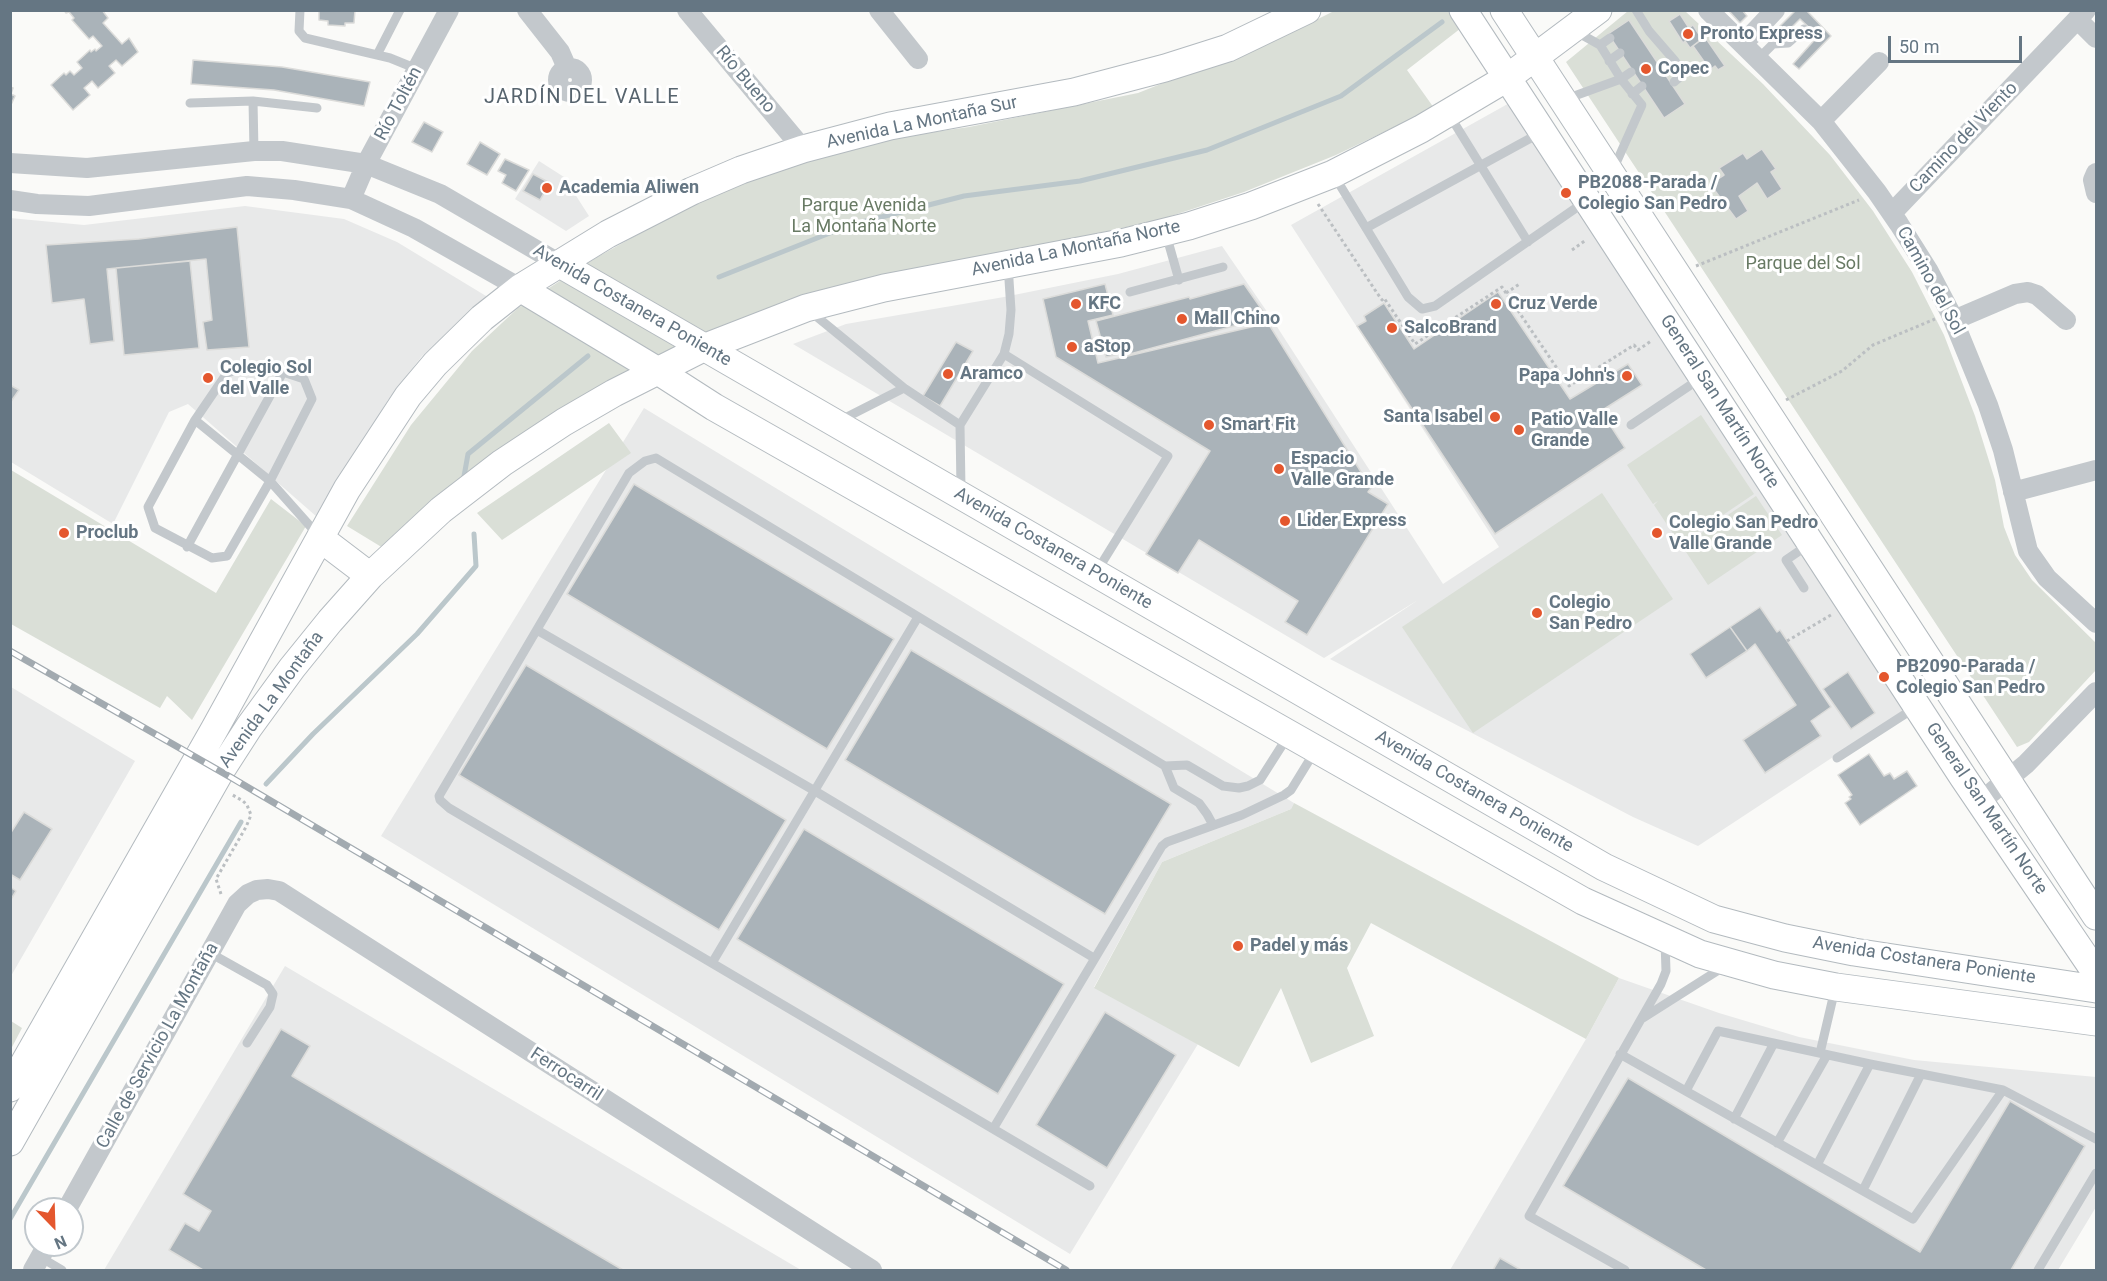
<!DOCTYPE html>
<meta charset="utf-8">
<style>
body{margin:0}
#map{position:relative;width:2107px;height:1281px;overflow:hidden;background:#fafaf8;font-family:Roboto,sans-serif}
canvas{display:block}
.frame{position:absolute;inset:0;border:12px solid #657683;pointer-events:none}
.north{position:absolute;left:24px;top:1197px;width:60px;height:60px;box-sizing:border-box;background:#fff;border:2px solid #c1c8cd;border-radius:50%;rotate:157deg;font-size:16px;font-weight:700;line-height:24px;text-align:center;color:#657683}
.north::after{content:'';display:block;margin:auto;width:21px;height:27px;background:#e4572e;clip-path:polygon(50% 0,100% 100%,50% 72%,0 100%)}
.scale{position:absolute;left:1888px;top:36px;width:134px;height:27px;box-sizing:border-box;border:3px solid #657683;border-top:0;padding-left:8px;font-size:18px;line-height:21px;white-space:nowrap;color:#657683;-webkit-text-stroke:4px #fff;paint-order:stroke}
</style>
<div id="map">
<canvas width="2107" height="1281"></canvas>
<div class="frame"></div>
<div class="north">N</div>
<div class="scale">50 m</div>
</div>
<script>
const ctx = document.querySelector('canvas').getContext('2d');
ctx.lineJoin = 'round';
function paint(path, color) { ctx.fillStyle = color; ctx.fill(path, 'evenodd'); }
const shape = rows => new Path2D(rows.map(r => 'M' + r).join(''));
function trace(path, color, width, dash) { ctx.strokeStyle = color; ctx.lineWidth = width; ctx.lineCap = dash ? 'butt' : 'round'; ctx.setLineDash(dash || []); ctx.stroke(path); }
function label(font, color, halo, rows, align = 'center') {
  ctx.font = font + ' Roboto,sans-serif'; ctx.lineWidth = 6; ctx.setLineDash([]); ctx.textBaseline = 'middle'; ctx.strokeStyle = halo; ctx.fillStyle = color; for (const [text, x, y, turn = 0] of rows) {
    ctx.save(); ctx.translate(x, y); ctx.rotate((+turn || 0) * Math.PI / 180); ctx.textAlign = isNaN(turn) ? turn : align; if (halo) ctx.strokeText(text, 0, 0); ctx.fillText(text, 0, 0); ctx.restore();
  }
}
paint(shape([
 [1513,101,1909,707,1698,846,1633,817,1330,659,1418,600,1324,658,793,344,846,324,1004,297,1118,274,1222,246,1272,319,1443,584,1499,547,1291,225],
 [539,161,564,177,589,216,566,231,515,199],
 [245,206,344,219,397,242,491,299,422,356,388,400,317,517,188,404,169,412,113,524,11,462,10,218,84,225],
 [644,408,1294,803,1291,809,1162,862,1094,987,1198,1044,1070,1254,381,836],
 [11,687,135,761,11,976],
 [285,966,801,1270,104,1270],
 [1619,978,1719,1013,1799,1037,1914,1060,2096,1077,2096,1207,2058,1270,1450,1270,1586,1039]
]), '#e8e9e9');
paint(shape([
 [1334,11,1483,11,1407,70,1434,108,1336,155,1244,192,1159,220,965,262,610,392,388,551,347,526,411,425,472,351,518,308,594,259,719,189,849,144,969,127,1138,93,1292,32],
 [1628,11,1685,11,1763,84,1830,155,1873,211,1912,272,1944,335,1975,416,1995,480,2004,527,2015,555,2032,580,2096,643,2096,670,2029,742,2017,747,1566,62],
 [1701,415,1754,494,1680,544,1654,505,1658,501,1653,504,1627,465],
 [609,423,631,453,502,540,477,513],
 [11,470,216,593,271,499,306,526,192,720,167,696,160,708,11,624],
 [1602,493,1673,599,1473,733,1402,627],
 [1756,496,1782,535,1708,585,1682,546],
 [1294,803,1619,978,1586,1039,1371,923,1347,968,1374,1036,1311,1063,1281,988,1239,1067,1094,988,1162,862,1291,809],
 [11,1021,22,1028,11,1049]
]), '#dadfd7');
trace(shape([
 [719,277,850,225,964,196,1080,181,1207,150,1341,96,1442,22],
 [463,482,468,454,588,356],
 [266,784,313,734,417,634,476,566,474,534],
 [10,1219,241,822]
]), '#bbc7cb', 5);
const building = shape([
 [64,10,102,10,108,18,103,23,122,44,129,38,138,52,122,66,116,60,109,66,115,73,98,88,92,81,84,88,90,95,73,110,51,85,64,73,66,75,70,71,74,75,82,68,77,62,90,50,91,52,95,49,96,51,102,46,93,36,89,39,72,20,74,18,69,12,66,13,64,10],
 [319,10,355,10,354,23,345,23,345,26,328,25,328,21,319,20,319,10],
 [1728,10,1742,10,1747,16,1740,23,1728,10],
 [1796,10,1806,10,1831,36,1799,69,1793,64,1818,36,1800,19,1784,35,1777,29,1796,10],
 [1680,14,1689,28,1693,25,1702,39,1690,48,1685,41,1683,43,1669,21,1680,14],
 [1629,20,1685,104,1664,118,1608,34,1629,20],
 [1705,37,1725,66,1718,70,1715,66,1710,70,1693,46,1705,37],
 [193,60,282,67,370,82,364,106,274,90,191,84,193,60],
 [10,87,13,88,11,94,15,96,10,107,10,87],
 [424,122,443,132,432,152,412,142,424,122],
 [480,142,500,154,487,175,467,164,480,142],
 [1762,149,1776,169,1771,172,1782,189,1767,199,1757,183,1739,196,1748,211,1736,219,1710,184,1724,175,1719,168,1743,153,1747,159,1762,149],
 [505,159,529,170,516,191,502,183,506,175,498,171,505,159],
 [533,174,550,183,540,200,523,191,533,174],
 [237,227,249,347,207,350,203,322,212,320,206,259,107,269,114,341,90,344,84,299,52,303,46,245,139,239,237,227],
 [190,261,199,348,124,355,116,268,190,261],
 [1105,284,1113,315,1088,321,1098,363,1268,323,1371,488,1368,492,1388,504,1307,635,1285,622,1298,601,1199,540,1178,573,1146,554,1210,451,1056,357,1043,299,1105,284],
 [1244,284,1267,317,1130,354,1127,352,1106,357,1096,321,1189,297,1190,299,1244,284],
 [1498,292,1570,399,1628,364,1642,385,1601,411,1625,448,1495,534,1357,326,1366,321,1364,316,1384,303,1414,349,1498,292],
 [956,342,973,351,940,406,923,396,956,342],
 [10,385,19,390,10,403,10,385],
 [634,484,894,639,827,749,567,594,634,484],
 [1760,607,1777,632,1780,630,1831,707,1811,721,1821,736,1765,773,1743,740,1796,705,1755,644,1747,651,1730,627,1760,607],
 [1730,627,1747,651,1706,678,1690,654,1730,627],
 [911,650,1171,804,1105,914,845,760,911,650],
 [526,665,786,820,719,930,459,775,526,665],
 [1848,672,1875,713,1851,729,1823,689,1848,672],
 [1869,754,1884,776,1890,773,1894,779,1907,771,1917,786,1860,825,1845,803,1851,799,1849,797,1852,795,1838,775,1869,754],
 [24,812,52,829,20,880,10,874,10,834,24,812],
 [804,829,1064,984,998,1094,737,939,804,829],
 [10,887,16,891,10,901,10,887],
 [1105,1012,1176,1055,1107,1168,1036,1125,1105,1012],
 [281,1029,310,1046,292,1076,623,1270,203,1270,169,1250,185,1223,199,1231,211,1211,183,1194,281,1029],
 [1628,1078,1920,1252,2010,1101,2085,1146,2011,1270,1706,1270,1563,1186,1628,1078],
 [1500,1258,1521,1270,1493,1270,1500,1258]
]);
paint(building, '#aab3b9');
trace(building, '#dcdcda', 1.5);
const secondary = shape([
 [1463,10,1963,777,2096,973],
 [1504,10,2096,916],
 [560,264,1604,867,1714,919,1785,938,1854,952,2096,989],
 [520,288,658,371,714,407,1583,901,1700,954,1774,975,1836,987,2096,1022],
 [320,538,370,576],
 [10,1088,214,730,347,489,408,396,435,364,482,318,520,288,608,234,692,191,741,170,803,149,890,126,1074,92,1165,68,1228,48,1307,10],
 [10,1142,220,772,249,727,292,668,330,621,370,576,441,510,502,463,564,422,614,393,703,348,806,308,884,288,1121,243,1189,226,1251,206,1333,174,1421,129,1507,78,1598,10]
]);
trace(secondary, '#b3babf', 29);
trace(shape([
 [1318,204,1377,293,1382,300,1384,298,1415,344,1502,287,1569,386,1634,345,1638,350,1651,341],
 [1572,250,1586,240],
 [1696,266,1859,200],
 [1506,293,1521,283],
 [1786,400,1842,371,1873,345,1935,319],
 [1787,641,1831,615],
 [221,894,216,879,246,827,251,815,247,805,243,801,231,794]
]), '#bbbfc2', 3, [3, 3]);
trace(shape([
 [300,10,299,31,305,38,390,58,417,69],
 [1636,10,1649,31,1675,61,1682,71,1682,75,1674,82],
 [1575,31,1600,45,1621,79,1631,72],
 [1600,45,1610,38],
 [377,55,400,10],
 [1758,59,1773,44,1788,43,1804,29],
 [1609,61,1620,53],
 [1665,70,1675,61],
 [1632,94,1642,86],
 [1566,99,1621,79,1642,105,1613,170],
 [253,101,254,151],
 [190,103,253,101,317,108],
 [1450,116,1528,242],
 [1335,177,1408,297,1422,309,1435,306,1586,201],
 [1366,228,1540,133],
 [1166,234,1179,280],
 [1130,292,1223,267],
 [811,312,904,388,960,425],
 [1004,354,1168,456,1097,571],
 [248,367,283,372,304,379,312,399,270,481,227,556,212,558,155,528,148,507,195,420,227,373,248,367],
 [195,420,270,481,318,535],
 [839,421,904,388],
 [1631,425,1701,378],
 [961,490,960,425,1004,354,1009,334,1011,310,1008,265],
 [187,547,283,372],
 [1804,588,1786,560,1808,545],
 [537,630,815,791,1094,958],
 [1837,758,1916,707],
 [1165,766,1174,788,1199,803,1207,814,1213,825],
 [210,953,267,985,273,994,270,1007,247,1043],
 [712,963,918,617],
 [1643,1018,1725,966],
 [1820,1053,1835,989],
 [1620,1054,1913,1219,2003,1090],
 [1686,1091,1718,1031,1870,1064,2003,1090,2096,1139],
 [1734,1119,1774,1043],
 [993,1129,1162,846,1167,842,1242,815,1284,795,1291,790,1315,751],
 [1777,1143,1827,1055],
 [1817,1165,1870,1064],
 [1090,1186,449,808,440,800,439,796,629,473,645,461,656,458,1165,766,1187,765,1223,786,1239,788,1248,786,1260,780,1288,736],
 [1863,1190,1921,1074],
 [40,1257,62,1270],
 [1625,1270,1529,1216,1661,984,1666,971,1665,941],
 [2038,1270,2096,1173]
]), '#c3c8cc', 9);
trace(shape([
 [527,10,560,52,567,68],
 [687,10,803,149],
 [879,10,918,59],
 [1708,10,1821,121,1877,192,1899,224,1928,270,1950,312,1988,405,2003,450,2028,551,2047,578,2096,623],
 [2077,19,2096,38],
 [1743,44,1775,10],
 '558 80a12 12 0 1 1 24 0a12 12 0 1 1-24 0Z',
 [1821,121,1879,62],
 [10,163,87,168,254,151,282,151,366,164,440,194,560,264],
 [2096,173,2093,180,2096,193],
 [351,199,366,164,449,10],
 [10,200,37,204,89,206,247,186,294,190,351,199,414,228,520,288],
 [1892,213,2086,10],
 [1954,320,2015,294,2028,292,2037,295,2066,320],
 [2013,492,2096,470],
 [1980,802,2026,764,2096,692],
 [67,1209,237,904,248,894,257,890,268,889,279,891,872,1270],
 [33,1270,47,1245]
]), '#c3c8cc', 20);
trace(secondary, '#fff', 27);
const rail = shape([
 [10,651,232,778,1066,1270]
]);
trace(rail, '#a2aab0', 7);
trace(rail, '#fff', 4.5, [14]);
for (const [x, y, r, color] of [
 [1688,34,6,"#e4572e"],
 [1646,69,6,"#e4572e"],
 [547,188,6,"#e4572e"],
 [1566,193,6,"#e4572e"],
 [1076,304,6,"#e4572e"],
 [1496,304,6,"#e4572e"],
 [1182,319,6,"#e4572e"],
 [1392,328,6,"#e4572e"],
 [1072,347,6,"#e4572e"],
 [948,374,6,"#e4572e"],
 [1627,376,6,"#e4572e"],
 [208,378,6,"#e4572e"],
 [1495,417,6,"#e4572e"],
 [1209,425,6,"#e4572e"],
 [1519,430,6,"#e4572e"],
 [1279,469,6,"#e4572e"],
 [1285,521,6,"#e4572e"],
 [64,533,6,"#e4572e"],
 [1657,533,6,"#e4572e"],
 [1537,613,6,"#e4572e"],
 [1884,677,6,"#e4572e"],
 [1238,946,6,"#e4572e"]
]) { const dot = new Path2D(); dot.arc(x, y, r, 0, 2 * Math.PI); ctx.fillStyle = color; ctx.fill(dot); trace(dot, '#fff', 2); }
label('bold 18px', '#657683', '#fff', [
 ["Pronto Express",1700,34],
 ["Copec",1658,69],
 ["PB2088-Parada /",1578,183],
 ["Colegio San Pedro",1578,204],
 ["Academia Aliwen",559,188],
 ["KFC",1088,304],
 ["Cruz Verde",1508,304],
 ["Mall Chino",1194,319],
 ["SalcoBrand",1404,328],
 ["aStop",1084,347],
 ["Colegio Sol",220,368],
 ["del Valle",220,389],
 ["Aramco",960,374],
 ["Papa John's",1615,376,"right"],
 ["Santa Isabel",1483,417,"right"],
 ["Patio Valle",1531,420],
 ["Grande",1531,441],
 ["Smart Fit",1221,425],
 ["Espacio",1291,459],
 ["Valle Grande",1291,480],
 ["Lider Express",1297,521],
 ["Colegio San Pedro",1669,523],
 ["Valle Grande",1669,544],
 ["Proclub",76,533],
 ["Colegio",1549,603],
 ["San Pedro",1549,624],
 ["PB2090-Parada /",1896,667],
 ["Colegio San Pedro",1896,688],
 ["Padel y más",1250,946]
], 'left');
label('18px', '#657683', '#fff', [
 ["Río Bueno",745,80,50],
 ["Río Toltén",399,104,-62],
 ["Avenida La Montaña Sur",922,123,-12],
 ["Camino del Viento",1964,138,-46],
 ["Avenida La Montaña Norte",1076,249,-12],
 ["Camino del Sol",1930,281,61],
 ["Avenida Costanera Poniente",632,306,30],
 ["General San Martín Norte",1719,402,57],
 ["Avenida Costanera Poniente",1053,549,30],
 ["Avenida La Montaña",272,700,-54],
 ["Avenida Costanera Poniente",1474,792,30],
 ["General San Martín Norte",1986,809,56],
 ["Avenida Costanera Poniente",1924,961,9],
 ["Calle de Servicio La Montaña",158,1046,-61],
 ["Ferrocarril",566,1075,33]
]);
label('18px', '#687a64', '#fff', [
 ["Parque Avenida",864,206],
 ["La Montaña Norte",864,227],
 ["Parque del Sol",1803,264]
]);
ctx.letterSpacing = '1.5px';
label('20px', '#57646e', '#fff', [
 ["JARDÍN DEL VALLE",582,98]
]);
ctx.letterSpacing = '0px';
</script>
